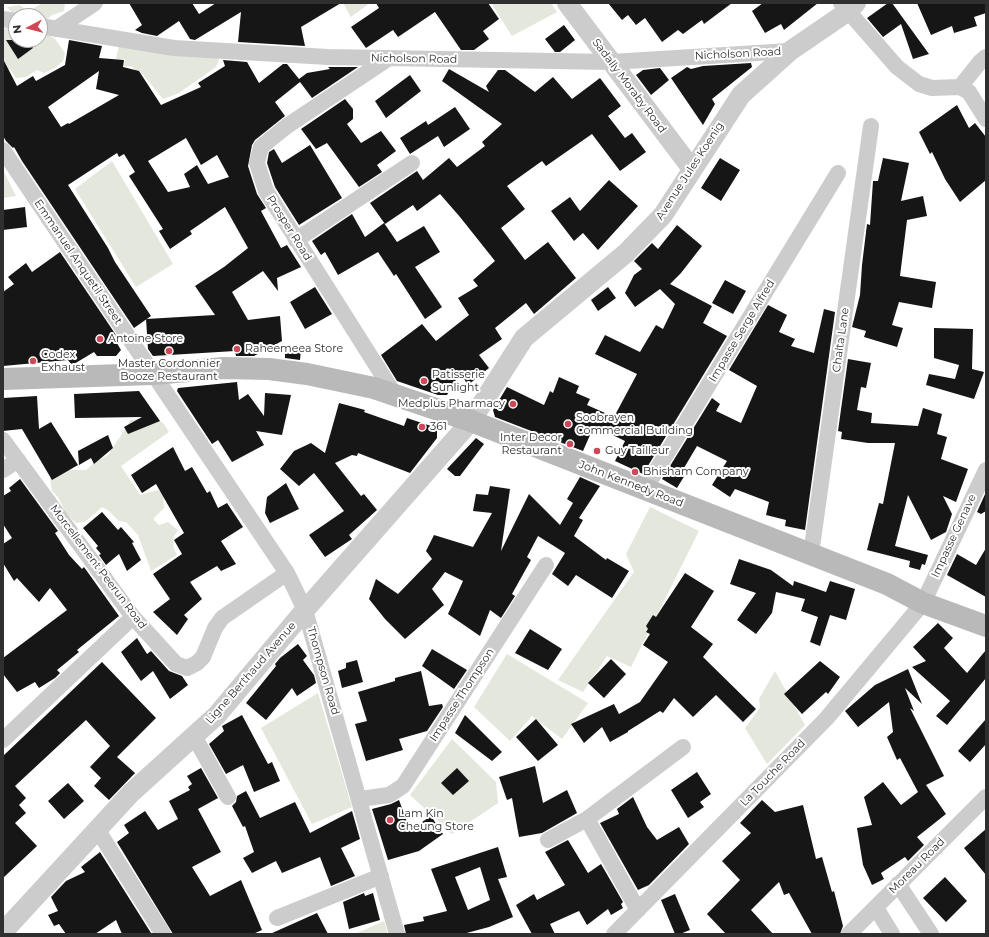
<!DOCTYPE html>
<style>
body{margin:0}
#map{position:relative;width:989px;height:937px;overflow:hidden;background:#fff;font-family:Montserrat,sans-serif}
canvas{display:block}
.frame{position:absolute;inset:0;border:4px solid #2f2f2f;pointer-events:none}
.north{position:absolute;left:8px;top:8px;width:40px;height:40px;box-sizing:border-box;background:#fff;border:1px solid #acacac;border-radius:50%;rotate:263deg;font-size:11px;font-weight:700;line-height:16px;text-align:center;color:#2f2f2f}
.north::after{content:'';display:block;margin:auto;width:14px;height:18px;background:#d04758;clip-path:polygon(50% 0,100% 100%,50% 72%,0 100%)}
</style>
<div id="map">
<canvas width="989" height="937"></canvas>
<div class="frame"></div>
<div class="north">N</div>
</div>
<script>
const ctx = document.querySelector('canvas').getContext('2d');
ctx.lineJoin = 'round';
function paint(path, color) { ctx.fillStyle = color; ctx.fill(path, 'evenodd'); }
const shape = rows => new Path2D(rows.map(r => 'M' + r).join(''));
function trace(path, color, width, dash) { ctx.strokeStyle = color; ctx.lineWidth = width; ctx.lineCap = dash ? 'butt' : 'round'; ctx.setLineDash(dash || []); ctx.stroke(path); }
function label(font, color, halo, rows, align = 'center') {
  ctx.font = font + ' Montserrat,sans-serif'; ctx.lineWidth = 4; ctx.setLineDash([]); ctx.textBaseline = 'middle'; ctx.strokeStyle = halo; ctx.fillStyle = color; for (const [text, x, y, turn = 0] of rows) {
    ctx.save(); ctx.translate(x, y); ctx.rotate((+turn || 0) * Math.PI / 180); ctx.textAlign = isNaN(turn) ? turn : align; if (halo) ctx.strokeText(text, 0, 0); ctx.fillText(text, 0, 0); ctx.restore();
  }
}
paint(shape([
 [42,3,65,3,64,11,52,15,44,22,40,22,40,16,19,16,13,14,7,7,20,5,28,12],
 [343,3,370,3,351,17],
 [491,3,551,3,557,12,512,36],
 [16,25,16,40,40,40,40,29,55,39,65,53,63,61,55,68,44,73,37,70,26,77,16,78,10,69,3,73,3,31,7,26],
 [119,45,221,54,216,67,179,93,163,99,140,71,135,72,133,67,124,66,125,59,116,59],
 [112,161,173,264,136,287,75,189],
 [3,170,16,196,3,198],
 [154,416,164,424,169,432,121,466,140,495,158,490,163,493,164,508,153,519,159,525,168,522,178,530,173,538,174,549,177,555,151,571,138,535,126,522,119,521,109,511,102,507,85,522,76,523,66,513,58,497,52,491,50,478,58,470,86,470,95,462,108,455,131,420],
 [650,507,699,531,631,667,607,656,583,692,558,680,634,572,626,554],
 [507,654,588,703,562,739,532,716,510,741,474,707],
 [775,671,805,725,767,764,745,728,760,708,759,699],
 [318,693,352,807,312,824,261,728],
 [452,739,496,782,498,803,452,834,410,795],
 [384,921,388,934,355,934]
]), '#e3e7dc');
paint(shape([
 [129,3,192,3,199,14,216,3,341,3,301,27,305,46,238,42,241,12,195,40,190,39,179,21,157,36,142,33,135,30,142,25],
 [376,3,488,3,499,19,483,31,489,39,474,50,461,50,435,12,398,37,393,30,366,48,351,27,379,8],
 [608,3,732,3,704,24,702,20,683,34,678,30,662,42,645,18,636,25,628,15,622,20],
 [763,3,818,3,784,30,781,24,765,33,752,11],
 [888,3,892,3,929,54,913,59,901,24,883,37,867,18],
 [917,3,986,3,986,13,974,17,977,26,954,33,952,26,931,35],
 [564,25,575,40,560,52,555,52,545,39],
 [6,40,29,40,33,48,18,59],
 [69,40,102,46,99,58,124,60,123,67,139,71,161,105,201,87,198,83,225,66,223,60,247,62,259,83,283,64,287,64,299,79,307,73,330,69,328,67,358,67,312,98,300,82,275,102,285,116,255,140,252,145,248,166,257,194,266,208,261,211,281,248,287,245,301,267,277,278,278,291,263,271,232,292,248,320,280,316,282,341,254,356,236,356,235,351,153,356,148,349,146,319,215,315,195,286,224,267,248,248,225,207,190,231,192,234,170,249,159,231,163,229,129,176,135,172,124,154,119,157,117,153,68,185,108,248,115,262,151,316,134,328,22,161,14,147,13,148,6,141,3,136,3,59,17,86,33,76,36,81,65,65],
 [99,71,96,89,119,95,69,124,68,123,61,127,48,107],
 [186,138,201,165,217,155,229,177,208,184,197,165,184,174,190,187,168,192,148,161],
 [751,63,752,67,712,99,715,104,703,125,671,78,687,67,691,69,703,66],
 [660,68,669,80,651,95,636,75,643,70],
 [449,69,489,92,486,86,498,70,505,70,535,92,553,77,572,99,600,78,621,106,608,116,625,138,632,133,646,152,620,171,592,134,546,166,542,161,507,186,525,209,501,228,525,260,548,242,576,278,534,314,526,303,495,328,502,339,479,355,489,368,468,385,460,373,447,395,438,395,397,381,381,355,422,324,436,341,469,315,458,298,478,286,473,280,495,261,460,217,440,194,417,211,413,205,385,224,370,203,417,171,423,180,449,158,457,167,485,146,482,142,502,124,442,81],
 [410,75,421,91,386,118,375,101],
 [345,99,353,109,353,119,347,124,361,143,381,131,396,151,377,165,382,172,359,187,327,143,316,149,301,129],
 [957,105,969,128,975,123,986,137,986,180,960,202,945,179,932,152,930,154,919,132],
 [455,107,470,129,444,147,438,136,410,154,400,138,426,121,428,125],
 [310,145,342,198,299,225,275,187,267,163,269,152,274,149,282,163],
 [720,158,740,170,721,201,701,188],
 [883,158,909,163,901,201,923,196,927,216,907,220,900,276,936,282,932,308,899,302,892,325,903,328,897,347,864,337,866,331,852,327,860,295,862,265,867,224,870,225,873,181,878,181],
 [609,180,638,206,598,250,583,233,574,241,551,211,570,197,580,211],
 [25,207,27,227,3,230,3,210],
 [352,214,365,237,384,223,397,242,424,226,440,252,415,267,442,307,425,319,396,274,394,276,378,252,338,275,325,252,321,255,312,241],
 [677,225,702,246,681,273,670,284,712,306,703,323,727,336,643,474,615,461,625,441,594,426,583,451,495,417,493,410,507,387,544,405,550,391,553,393,559,377,579,386,576,393,590,399,587,405,614,417,637,374,595,354,605,335,640,352,656,325,663,329,675,304,660,289,635,307,625,293,634,275,642,269,634,261,652,243,658,249],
 [60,252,118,338,115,340,121,350,116,356,97,356,94,352,74,364,71,364,68,360,3,366,3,292,14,284,8,277,26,263,32,272],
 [725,280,746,291,733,314,712,303],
 [315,287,332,314,305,329,290,302],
 [608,287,616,298,598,311,591,300],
 [768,305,787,315,779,332,795,339,791,346,814,353,824,309,835,312,805,530,785,526,786,520,766,515,769,502,735,489,730,497,712,485,727,461,697,446,681,473,685,475,677,488,662,479,712,398,720,404,716,411,741,423,757,386,729,370],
 [934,328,973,329,972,369,984,372,974,399,926,385,929,374,955,379,959,365,934,358],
 [285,350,301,350,300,360,285,358],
 [848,359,871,363,866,388,861,387,857,410,872,413,871,423,918,426,923,408,942,414,937,434,947,437,941,459,968,469,956,502,943,496,952,514,946,532,931,540,908,495,895,546,928,555,925,565,922,564,920,570,909,567,910,561,867,550,879,503,883,504,895,443,868,443,841,439,842,432,838,431],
 [237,382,239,400,248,394,264,416,265,393,291,395,282,435,256,431,264,445,232,462,218,440,212,444,177,391,178,388],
 [139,391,160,421,128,434,124,427,142,417,75,418,74,394],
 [37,396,39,429,51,422,78,465,52,480,22,429,3,431,3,398],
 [339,403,365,410,364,412,404,426,407,418,437,428,437,438,410,473,358,453,357,456,352,455,335,463,361,496,364,494,377,510,349,535,352,539,325,557,309,535,344,511,314,473,299,486,280,469,294,451,311,443,325,453],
 [108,435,113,448,94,464,91,458,79,465,78,451],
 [476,438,484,444,460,476,455,476,447,469],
 [173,447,185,471,192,467,207,493,210,491,218,508,227,503,243,527,221,541,236,564,221,571,217,566,190,582,202,599,184,615,188,619,177,635,153,612,170,599,153,574,182,554,174,540,184,533,156,484,142,493,131,475],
 [580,477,600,486,579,518,583,520,574,536,606,560,607,558,629,571,612,598,576,575,568,586,552,574,565,553,538,536,527,557,531,560,512,594,515,596,501,618,490,610,480,636,448,614,463,581,445,572,432,589,444,605,405,639,385,619,369,599,376,579,398,594,432,559,426,551,434,535,473,547,492,513,473,511,476,494,488,495,490,486,510,489,501,551,529,494,560,525,573,503,567,499],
 [20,479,58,531,55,533,69,555,82,569,84,567,119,616,77,650,79,652,57,670,60,673,55,678,39,688,35,682,17,692,3,674,3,658,67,610,50,588,39,602,17,578,14,581,3,563,3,544,12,538,3,524,3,496,11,491,9,488],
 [286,483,299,509,270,523,265,513,267,497],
 [986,492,986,511,981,514,977,512],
 [102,512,118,530,121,527,134,542,132,543,141,560,127,571,119,554,106,565,99,555,101,554,96,548,98,546,83,528],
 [986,548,986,597,947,575,957,554,976,565],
 [739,559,771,570,793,586,794,581,826,592,830,581,855,589,846,620,830,615,820,646,810,642,818,617,801,611,805,599,776,592,772,613,756,634,737,620,756,593,730,584],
 [685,573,714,591,691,627,713,644,703,657,756,709,743,722,716,695,693,717,674,698,663,713,660,711,628,731,628,732,610,742,602,727,584,743,571,724,614,704,619,714,640,702,668,662,643,645,650,634,646,632,648,629,646,626,653,615,656,617],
 [938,623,953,638,944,648,967,673,986,650,986,678,947,725,936,716,950,701,912,667,926,661,913,647],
 [530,629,562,649,548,670,515,653],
 [137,638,147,654,151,651,169,671,182,676,188,685,170,699,153,671,141,681,121,652],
 [298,644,307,656,303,660,314,675,316,683,297,696,292,688,266,720,246,703,276,666,275,664,280,658],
 [432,649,467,670,454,689,422,666],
 [611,659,626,674,604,698,588,683],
 [357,660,363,682,342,688,338,671,346,668,346,663],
 [820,661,840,677,828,694,826,692,802,714,784,694],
 [102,662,156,718,117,757,135,773,109,800,94,786,101,778,90,767,110,746,86,720,15,786,26,798,19,805,26,813,15,823,37,846,3,878,3,756],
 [908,669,922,704,905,688,914,711,910,708,944,776,926,785,946,814,917,837,924,845,908,861,905,857,881,873,884,879,872,885,863,865,857,828,872,825,864,797,883,782,901,805,918,792,900,758,897,760,887,737,893,732,889,702,858,727,845,711,875,685],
 [421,671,429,706,442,704,443,707,427,731,399,739,403,750,366,761,355,724,367,721,358,692,395,681,395,678],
 [242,715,268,764,272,762,280,781,254,792,243,765,226,774,209,744,224,731,222,726],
 [465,715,502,752,492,761,455,733],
 [536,719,558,745,538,761,516,737],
 [986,719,986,744,970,762,958,751],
 [535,766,543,803,567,790,577,813,542,833,519,837,512,798,507,800,499,777],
 [201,768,218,798,198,809,221,852,192,867,210,896,241,880,262,930,253,934,173,934,117,842,129,833,124,825,145,811,158,830,178,819,169,801,190,790,188,787,192,784,187,776],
 [457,768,469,781,453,795,441,783],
 [697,772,711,794,700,802,704,807,688,818,671,790],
 [68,783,84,801,64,819,48,801],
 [246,791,260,818,295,802,310,833,352,811,360,839,341,848,355,876,331,886,320,857,282,873,276,861,252,873,243,858,254,852,245,826,243,827,232,806,236,802,237,796],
 [633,797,647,827,657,840,679,827,689,844,649,885,638,890,600,823,619,814,617,809],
 [399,800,410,830,431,816,443,834,419,851,388,860,372,809,391,804],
 [762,800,775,812,803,805,816,859,822,857,832,892,834,891,843,926,840,934,812,934,789,893,784,895,779,882,751,910,773,934,726,934,707,914,740,880,722,861,751,833,740,823],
 [986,829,986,875,964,848],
 [568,840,588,873,601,864,623,902,621,904,623,908,611,915,608,909,587,925,579,911,550,924,555,934,532,934,516,905,534,894,537,900,565,885,545,852],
 [498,847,507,877,498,879,513,917,489,927,463,934,406,934,404,925,424,921,423,917,447,911,431,869],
 [480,867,490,900,468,910,455,877],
 [100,852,151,933,150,934,122,934,116,920,95,934,66,934,59,924,54,926,48,915,58,911,51,897,66,881,85,872,81,867],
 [945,877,967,901,946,922,923,898],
 [364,893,365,896,373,893,380,920,349,929,343,902],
 [675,894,690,930,680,934,675,934,661,900],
 [317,913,328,934,270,934]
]), '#161616');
trace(shape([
 [841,3,897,67,919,84,932,88,960,87,969,92,986,119],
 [3,19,16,21],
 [40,26,174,48,328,57,611,62,790,51],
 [56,29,95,3],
 [389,58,287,126,261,147,257,163,266,191,395,395],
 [960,87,980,62,986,57],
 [3,150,287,573,305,610,397,934],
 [296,240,412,163],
 [3,440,133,617,176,664,187,668,197,663,203,657,215,628,222,618,287,573],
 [3,470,18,460],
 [645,489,838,173],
 [811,554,871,126],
 [194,736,228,797],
 [3,740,133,617],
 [360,799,389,795,403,786,546,565],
 [587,819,638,910],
 [97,829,163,934],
 [548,840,587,819,683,747],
 [898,884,931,934],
 [876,908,892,934],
 [277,918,381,876],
 [614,934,826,719,923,603,986,470],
 [849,934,986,797]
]), '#ccc', 16);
trace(shape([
 [567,3,692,169],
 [3,932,131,793,217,715,305,610,471,421,524,338,626,253,663,215,741,95,790,51,847,12,856,3]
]), '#ccc', 20);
trace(shape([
 [3,379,153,374,224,368,269,369,307,374,374,388,471,421,887,584,923,603,986,626]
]), '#b9b9b9', 22);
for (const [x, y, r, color] of [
 [100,339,4,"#d04758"],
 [237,349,4,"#d04758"],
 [169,351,4,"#d04758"],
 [33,361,4,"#d04758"],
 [424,381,4,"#d04758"],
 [513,404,4,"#d04758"],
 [568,424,4,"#d04758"],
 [422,427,4,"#d04758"],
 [570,444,4,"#d04758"],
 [597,451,4,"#d04758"],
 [635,472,4,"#d04758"],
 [390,820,4,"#d04758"]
]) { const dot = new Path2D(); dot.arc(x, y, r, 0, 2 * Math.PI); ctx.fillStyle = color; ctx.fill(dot); trace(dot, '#fff', 1.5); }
label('11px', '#2f2f2f', '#fff', [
 ["Nicholson Road",738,54,-3],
 ["Nicholson Road",414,59,1],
 ["Sadally Moraby Road",629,86,53],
 ["Avenue Jules Koenig",690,171,-57],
 ["Prosper Road",289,228,58],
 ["Emmanuel Anquetil Street",78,262,56],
 ["Impasse Serge Alfred",742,331,-59],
 ["Chalta Lane",841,340,-82],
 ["John Kennedy Road",631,484,21],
 ["Impasse Genave",954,536,-65],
 ["Morcellement Peerun Road",98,567,53],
 ["Thompson Road",323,671,74],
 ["Ligne Berthaud Avenue",251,673,-49],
 ["Impasse Thompson",462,695,-57],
 ["La Touche Road",773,773,-46],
 ["Moreau Road",917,866,-45]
]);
label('11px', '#2f2f2f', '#fff', [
 ["Antoine Store",108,339],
 ["Raheemeea Store",245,349],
 ["Codex",41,355],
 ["Exhaust",41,368],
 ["Master Cordonnier",169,364,"center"],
 ["Booze Restaurant",169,377,"center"],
 ["Patisserie",432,375],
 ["Sunlight",432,388],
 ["Medplus Pharmacy",505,404,"right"],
 ["Soobrayen",576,418],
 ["Commercial Building",576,431],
 ["361",430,427],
 ["Inter Decor",562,438,"right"],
 ["Restaurant",562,451,"right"],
 ["Guy Tailleur",605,451],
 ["Bhisham Company",643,472],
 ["Lam Kin",398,814],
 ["Cheung Store",398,827]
], 'left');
</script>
